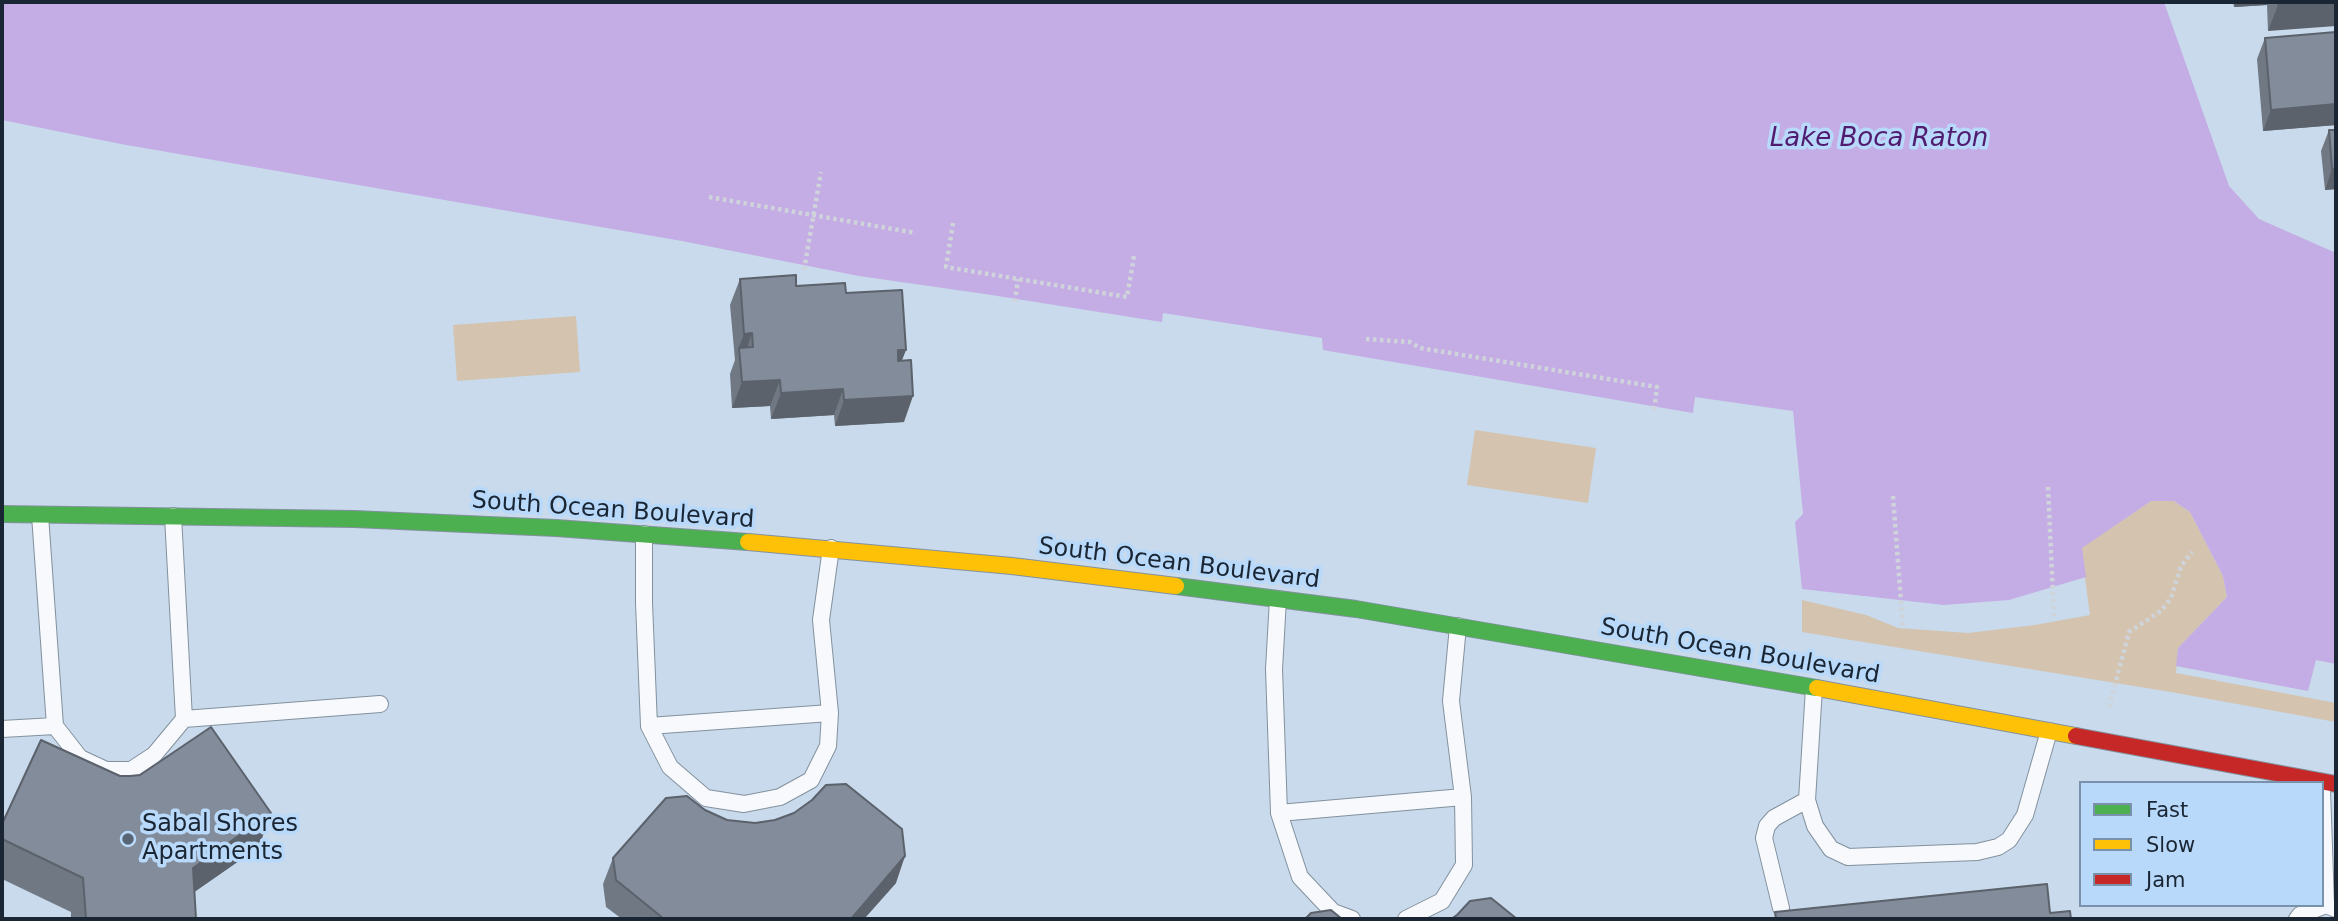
<!DOCTYPE html>
<style>
body{margin:0}
#map{position:relative;width:2338px;height:921px;overflow:hidden;background:#c8daec;font-family:"DejaVu Sans",sans-serif}
canvas{display:block}
.frame{position:absolute;inset:0;border:4px solid #1a2633;pointer-events:none}
.legend{position:absolute;left:2079px;top:781px;width:245px;height:126px;box-sizing:border-box;background:#b9d9fb;border:2px solid #7991ab;margin:0;padding:9px 12px;list-style:none;font-size:21px;color:#1a2633}
.legend li{display:flex;align-items:center;gap:14px;height:35px}
.legend b{width:35px;border:2px solid #7991ab}
</style>
<div id="map">
<canvas width="2338" height="921"></canvas>
<div class="frame"></div>
<ul class="legend">
<li><b style="height:9px;background:#4caf50"></b>Fast</li>
<li><b style="height:9px;background:#ffc107"></b>Slow</li>
<li><b style="height:9px;background:#c62828"></b>Jam</li>
</ul>
</div>
<script>
const ctx = document.querySelector('canvas').getContext('2d');
ctx.lineJoin = 'round';
function paint(path, color) { ctx.fillStyle = color; ctx.fill(path, 'evenodd'); }
const shape = rows => new Path2D(rows.map(r => 'M' + r).join(''));
function trace(path, color, width, dash) { ctx.strokeStyle = color; ctx.lineWidth = width; ctx.lineCap = dash ? 'butt' : 'round'; ctx.setLineDash(dash || []); ctx.stroke(path); }
function label(font, color, halo, rows, align = 'center') {
  ctx.font = font + ' "DejaVu Sans",sans-serif'; ctx.lineWidth = 7; ctx.setLineDash([]); ctx.textBaseline = 'middle'; ctx.strokeStyle = halo; ctx.fillStyle = color; for (const [text, x, y, turn = 0] of rows) {
    ctx.save(); ctx.translate(x, y); ctx.rotate((+turn || 0) * Math.PI / 180); ctx.textAlign = isNaN(turn) ? turn : align; if (halo) ctx.strokeText(text, 0, 0); ctx.fillText(text, 0, 0); ctx.restore();
  }
}
paint(shape([
 [576,316,580,372,457,381,453,325],
 [1475,430,1596,448,1588,503,1467,485],
 [2151,501,2174,501,2190,512,2223,576,2227,597,2178,648,2176,673,2336,703,2336,722,2171,692,1802,632,1802,600,1866,615,1898,628,1968,633,2035,625,2090,615,2081,548]
]), '#d4c3af');
paint(shape([
 [2,2,2164,2,2229,186,2259,219,2336,253,2336,664,2316,660,2308,691,2176,666,2178,648,2227,597,2223,576,2190,512,2174,501,2151,501,2082,548,2086,577,2009,600,1944,605,1802,589,1795,522,1803,514,1793,411,1695,397,1693,413,1323,350,1322,338,1163,313,1162,322,985,294,859,276,682,241,121,144,2,120]
]), '#c4ace5');
const lane = shape([
 [40,515,55,726,80,758,106,770,131,770,154,755,184,719,173,516],
 [644,534,644,603,649,726,830,713,821,620,831,548],
 [1278,599,1274,669,1279,813,1463,797,1451,701,1458,626],
 [1814,688,1807,800,1815,826,1831,849,1848,857,1977,852,1998,847,2009,840,2025,815,2049,731],
 [184,719,380,704],
 [649,726,670,767,706,798,744,804,780,797,811,780,828,746,830,713],
 [2,729,55,726],
 [2322,789,2326,905],
 [1279,813,1300,877,1333,912,1352,919],
 [1781,908,1764,838,1767,826,1774,818,1807,800],
 [1406,919,1442,901,1464,865,1463,797],
 [2297,919,2300,915,2326,905,2336,909]
]);
const fast = shape([
 [2,514,354,519,556,528,748,542],
 [1176,586,1356,609,1817,688]
]);
const slow = shape([
 [748,542,1012,566,1176,586],
 [1817,688,2076,736]
]);
const jam = shape([
 [2076,736,2336,784]
]);
trace(lane, '#83919e', 18);
trace(fast, '#83919e', 18);
trace(slow, '#83919e', 18);
trace(jam, '#83919e', 18);
trace(shape([
 [709,197,916,233],
 [953,223,946,267,1127,297,1134,256],
 [804,270,821,172],
 [1015,302,1018,279],
 [1366,339,1410,342,1420,348,1657,387,1654,411],
 [2048,487,2054,616],
 [1893,496,1903,629],
 [2109,707,2129,632,2161,611,2171,598,2181,566,2192,552]
]), '#cfd4da', 4.5, [3.5, 3.5]);
trace(lane, '#f7f9fc', 16);
trace(fast, '#4caf50', 16);
trace(slow, '#ffc107', 16);
trace(jam, '#c62828', 16);
paint(shape([
 [2233,2,2336,2,2268,31,2267,5,2234,7],
 [2336,32,2336,125,2263,131,2257,59,2265,38],
 [2329,130,2336,189,2325,190,2321,151],
 [740,279,846,293,902,361,904,422,835,426,834,415,771,419,770,406,732,408,730,374,735,360,730,305],
 [120,776,130,776,259,847,194,892,196,919,71,919,71,912,2,879,2,824],
 [705,810,727,820,896,883,864,919,622,919,606,907,603,884,613,858]
]), '#707884');
paint(shape([
 [2236,2,2268,2,2267,5,2234,7],
 [2320,2,2336,2,2336,26,2268,31,2278,5],
 [2336,104,2336,125,2263,131,2271,110],
 [2336,168,2336,189,2325,190,2332,169],
 [752,333,743,360,739,348,734,360,744,334],
 [898,350,906,350,896,376],
 [780,380,770,406,732,408,742,382],
 [843,389,834,415,771,419,781,393],
 [913,396,904,422,835,426,844,400],
 [271,813,259,847,180,902,193,868],
 [905,856,896,883,864,919,851,919]
]), '#5b626c');
const building = shape([
 [2278,2,2320,2,2278,5,2278,2],
 [2336,32,2336,104,2271,110,2265,38,2336,32],
 [2329,130,2336,130,2336,168,2332,169,2329,130],
 [796,275,796,286,845,283,846,293,902,290,906,350,898,350,898,361,911,360,913,396,844,400,843,389,781,393,780,380,742,382,739,348,753,347,752,333,744,334,740,279,796,275],
 [211,727,271,813,193,868,196,919,86,919,83,878,2,839,2,824,41,740,120,776,130,776,140,775,211,727],
 [846,784,902,829,905,856,851,919,664,919,616,880,613,858,666,798,687,796,705,810,727,820,755,823,775,820,794,813,812,800,826,785,846,784],
 [2047,884,2050,913,2070,911,2071,919,1776,919,1775,912,2047,884],
 [1491,898,1517,919,1451,919,1457,915,1470,901,1491,898],
 [1331,910,1342,919,1305,919,1311,913,1331,910]
]);
paint(building, '#828c9a');
trace(building, '#5b626c', 2);
for (const [x, y, r, color] of [
 [128,839,7,"#576574"]
]) { const dot = new Path2D(); dot.arc(x, y, r, 0, 2 * Math.PI); ctx.fillStyle = color; ctx.fill(dot); trace(dot, '#b9d9fb', 2.5); }
label('24px', '#1a2633', '#b9d9fb', [
 ["South Ocean Boulevard",613,511,4],
 ["South Ocean Boulevard",1179,564,7],
 ["South Ocean Boulevard",1740,652,10]
]);
label('24px', '#1a2633', '#b9d9fb', [
 ["Sabal Shores",142,825],
 ["Apartments",142,853]
], 'left');
label('italic 26px', '#511c70', '#b9d9fb', [
 ["Lake Boca Raton",1879,139]
]);
</script>
